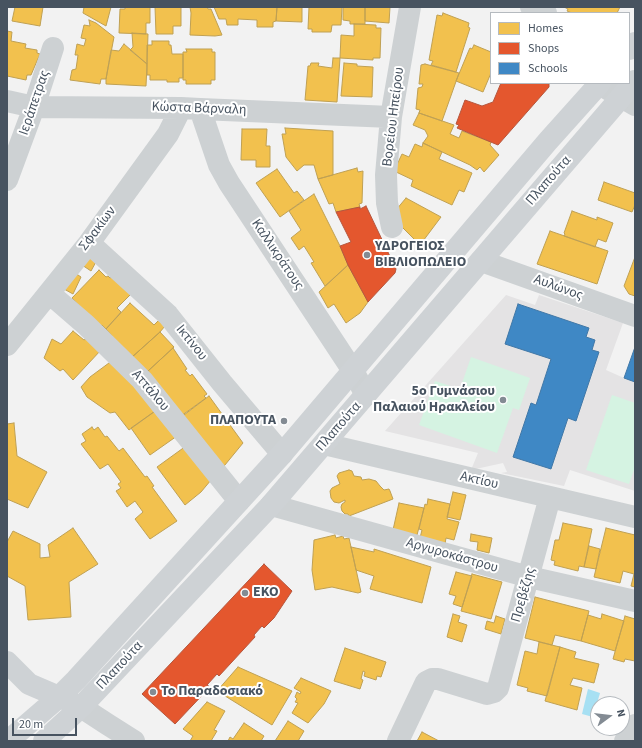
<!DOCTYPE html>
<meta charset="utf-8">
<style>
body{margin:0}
#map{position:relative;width:642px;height:748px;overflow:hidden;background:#f2f2f2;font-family:"Source Sans 3",sans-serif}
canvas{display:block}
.frame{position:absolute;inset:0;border:8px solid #475360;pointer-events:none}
.legend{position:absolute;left:490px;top:12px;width:140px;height:72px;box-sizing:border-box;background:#fff;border:1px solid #b5babf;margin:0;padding:5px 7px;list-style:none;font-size:12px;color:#475360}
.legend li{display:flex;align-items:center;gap:8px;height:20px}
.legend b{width:20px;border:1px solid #b5babf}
.north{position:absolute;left:590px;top:696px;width:40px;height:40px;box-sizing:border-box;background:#fff;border:1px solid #b5babf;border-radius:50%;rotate:75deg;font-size:11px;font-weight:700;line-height:16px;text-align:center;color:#475360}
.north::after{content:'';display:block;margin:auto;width:14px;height:18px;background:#838b93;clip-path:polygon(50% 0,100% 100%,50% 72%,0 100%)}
.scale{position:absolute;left:12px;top:718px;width:65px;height:18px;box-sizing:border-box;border:2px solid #475360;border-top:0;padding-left:5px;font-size:12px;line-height:14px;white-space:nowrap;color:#475360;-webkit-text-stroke:3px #fff;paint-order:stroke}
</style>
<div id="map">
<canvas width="642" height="748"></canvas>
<div class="frame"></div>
<ul class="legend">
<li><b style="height:11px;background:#f2c14e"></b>Homes</li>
<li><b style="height:11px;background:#e4572e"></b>Shops</li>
<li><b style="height:11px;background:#3f88c5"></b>Schools</li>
</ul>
<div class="north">N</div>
<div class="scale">20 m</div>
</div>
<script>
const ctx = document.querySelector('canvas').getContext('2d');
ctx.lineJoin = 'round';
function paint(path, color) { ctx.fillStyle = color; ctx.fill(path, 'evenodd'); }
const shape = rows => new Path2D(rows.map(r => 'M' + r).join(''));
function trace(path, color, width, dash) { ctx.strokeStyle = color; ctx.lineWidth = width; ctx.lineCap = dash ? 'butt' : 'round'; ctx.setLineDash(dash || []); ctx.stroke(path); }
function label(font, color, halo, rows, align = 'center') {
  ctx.font = font + ' "Source Sans 3",sans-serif'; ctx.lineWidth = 4; ctx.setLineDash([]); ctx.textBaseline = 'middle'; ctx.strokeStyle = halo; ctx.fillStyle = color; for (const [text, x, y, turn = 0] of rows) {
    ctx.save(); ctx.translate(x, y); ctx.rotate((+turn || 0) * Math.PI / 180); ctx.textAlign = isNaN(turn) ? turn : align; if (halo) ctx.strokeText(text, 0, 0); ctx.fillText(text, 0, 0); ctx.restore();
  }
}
paint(shape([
 [506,295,535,305,539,295,623,323,606,370,624,378,635,347,635,491,570,470,564,486,501,473,507,472,503,463,471,470,478,453,385,431]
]), '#e4e3e4');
paint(shape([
 [471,357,530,378,519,410,513,408,497,453,419,425,435,381,460,389],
 [612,395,635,403,635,467,629,484,586,470]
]), '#d5f3e2');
paint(shape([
 [588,689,600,693,593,717,582,714]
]), '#a7e0f3');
const homes = shape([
 [15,7,43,7,40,26,12,21,15,7],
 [84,7,111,7,106,26,83,13,84,7],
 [125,7,150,7,150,23,146,23,146,34,119,33,120,9,125,9,125,7],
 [155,7,181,7,181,26,173,26,173,34,156,34,155,7],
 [190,7,207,7,208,9,211,9,222,35,215,36,190,35,191,13,190,7],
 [214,7,277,7,276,21,273,22,273,27,257,27,257,20,238,19,238,25,227,25,226,19,219,19,214,7],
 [277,7,302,7,302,22,276,21,277,7],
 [309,7,342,7,341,25,332,25,331,32,312,32,312,29,308,29,309,7],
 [343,7,365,7,365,24,350,24,350,21,343,20,343,7],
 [365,7,390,7,389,23,365,21,365,7],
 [564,7,620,7,617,13,572,13,567,11,568,9,564,7],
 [443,13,469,23,468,27,470,28,456,72,431,65,433,61,429,60,437,15,442,16,443,13],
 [89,20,96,23,114,37,106,79,101,79,100,84,70,80,72,70,76,69,78,55,75,55,77,44,84,46,86,39,81,38,84,25,90,26,89,20],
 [354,24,376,25,376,28,381,28,380,58,373,58,373,60,340,58,341,35,354,36,354,24],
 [7,31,12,32,11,41,26,44,25,48,37,50,37,53,40,54,31,75,27,75,26,80,7,76,7,31],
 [132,33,148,34,147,64,130,50,133,47,132,33],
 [152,41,169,41,169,45,171,45,172,54,183,54,183,78,179,78,179,82,167,82,167,80,150,80,150,75,147,75,147,45,152,45,152,41],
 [124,44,147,64,146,86,106,84,106,79,111,50,119,51,124,44],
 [474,45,491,52,491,73,483,92,456,81,469,50,470,48,472,49,474,45],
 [186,49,212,49,212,52,215,52,215,80,211,80,211,84,186,84,186,80,183,80,183,52,187,52,186,49],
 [333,58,340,58,337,102,305,100,308,66,310,66,311,63,319,63,318,66,332,68,333,58],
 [344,63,357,64,357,66,373,67,372,97,341,96,344,63],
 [425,64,459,73,442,121,419,113,420,110,416,109,418,88,422,87,423,84,419,84,421,65,425,64],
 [419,113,454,125,450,134,459,138,462,131,491,142,490,145,499,155,484,172,480,167,477,170,470,165,423,143,428,136,425,130,413,125,419,113],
 [285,128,333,131,333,175,318,179,314,165,304,165,297,171,286,157,282,134,286,134,285,128],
 [242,129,267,129,266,146,270,146,270,167,256,167,256,160,241,160,242,129],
 [423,143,442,152,439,159,472,173,464,192,459,190,452,205,411,186,413,180,394,171,402,154,409,157,415,144,422,147,423,143],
 [357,168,358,172,363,171,362,203,359,204,360,207,336,212,333,203,329,204,318,179,357,168],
 [277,169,294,193,297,191,304,200,280,217,256,183,277,169],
 [604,182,635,193,635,205,632,212,598,200,604,182],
 [314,194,340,246,348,265,325,286,311,263,314,262,304,246,299,250,291,238,301,230,289,211,314,194],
 [406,198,441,217,420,245,399,224,396,210,406,198],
 [572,211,597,220,597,217,613,223,606,242,598,239,595,247,564,236,565,234,564,233,572,211],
 [550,231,608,251,597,284,537,264,550,231],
 [88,253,97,260,91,271,82,265,88,253],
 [635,257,635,296,629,294,624,286,635,257],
 [348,265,368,302,360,313,346,323,334,304,328,308,319,292,348,265],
 [99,270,106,277,108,276,110,278,113,276,131,294,117,308,121,312,106,329,102,325,99,327,72,298,99,270],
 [75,273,81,277,73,294,64,289,75,273],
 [130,303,154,325,159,320,165,326,160,332,131,358,106,329,130,303],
 [73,331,84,340,87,338,101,350,73,380,63,369,60,371,44,358,52,339,61,344,73,331],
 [160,332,174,347,148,371,131,358,160,332],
 [173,348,187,369,185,370,190,376,192,374,207,394,204,396,206,398,181,416,148,371,173,348],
 [113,360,158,409,129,430,115,412,110,413,87,397,81,387,90,377,113,360],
 [209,396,243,443,220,471,180,418,209,396],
 [158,409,177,436,150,455,131,428,158,409],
 [14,423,17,456,47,472,28,508,7,499,7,424,14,423],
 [92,427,94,430,98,427,105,437,107,436,119,451,123,448,145,477,147,476,154,486,152,487,177,521,150,539,135,519,143,512,135,501,127,507,116,491,121,488,118,484,121,482,108,464,100,469,81,444,86,441,82,434,92,427],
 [186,446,211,480,201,492,185,505,157,467,186,446],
 [349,470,352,471,354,476,361,477,362,480,369,479,376,481,380,486,384,490,389,489,390,491,393,499,349,516,348,514,345,514,342,511,341,507,342,504,345,502,345,500,339,503,334,502,331,498,330,491,332,488,340,484,337,476,339,473,349,470],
 [453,492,466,495,460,520,447,517,453,492],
 [428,499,450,504,447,519,459,522,454,540,446,538,445,544,420,538,422,530,419,529,425,504,427,505,428,499],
 [399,503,424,508,417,535,393,530,399,503],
 [563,523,592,529,584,567,579,566,578,571,554,565,555,561,551,560,555,540,559,540,563,523],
 [73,528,98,564,69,582,71,617,28,620,25,586,7,576,7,542,13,531,40,544,40,558,50,557,48,545,73,528],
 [606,528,635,535,635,587,631,586,634,574,623,571,620,583,594,577,606,528],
 [471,534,492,538,489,553,477,550,478,542,470,541,471,534],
 [335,535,336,538,343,536,344,539,349,538,361,592,358,593,332,587,315,590,312,570,314,540,335,535],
 [589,546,600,549,596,569,584,567,589,546],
 [351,547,374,552,374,549,431,567,422,603,370,589,374,576,356,570,351,547],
 [456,572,472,576,462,607,453,604,456,596,449,594,456,572],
 [472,574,502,582,491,619,461,611,472,574],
 [535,597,589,611,581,641,555,635,552,645,525,638,535,597],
 [453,614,460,616,458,622,467,625,462,642,447,637,453,614],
 [602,614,624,621,615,651,581,641,588,615,601,619,602,614],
 [496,616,505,619,501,634,485,629,487,621,494,623,496,616],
 [625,616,635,619,635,661,625,659,624,662,613,659,625,616],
 [539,642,560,647,547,696,527,691,528,688,517,685,525,651,537,654,539,642],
 [560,647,576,652,574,658,599,664,594,683,573,678,570,685,582,688,577,710,545,701,560,647],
 [345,648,386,662,381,677,377,676,376,680,364,676,365,672,363,671,361,679,363,680,360,689,334,681,345,648],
 [238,667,292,691,272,725,217,691,238,667],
 [301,678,331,691,324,704,308,723,292,713,298,703,295,702,297,699,295,697,297,692,300,694,301,692,294,688,301,678],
 [207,702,225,711,214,730,217,731,211,741,190,741,193,736,183,729,207,702],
 [288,721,304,731,298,741,275,741,288,721],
 [244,723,264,736,261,741,228,741,230,737,233,739,244,723],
 [422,732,439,741,417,741,422,732]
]);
paint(homes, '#f2c14e');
trace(homes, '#bfa053', 1);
const shops = shape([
 [501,83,549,83,549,87,498,145,457,128,459,125,456,124,465,100,482,106,493,102,501,83],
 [366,206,396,269,395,273,368,302,348,265,340,246,351,242,336,212,360,207,360,209,366,206],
 [264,564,292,591,274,618,264,628,262,626,254,635,255,637,219,676,217,674,207,685,210,687,175,724,142,694,264,564]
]);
paint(shops, '#e4572e');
trace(shops, '#b5563d', 1);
const schools = shape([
 [518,304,589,328,586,337,595,340,592,350,599,352,576,421,568,418,551,469,513,457,531,403,536,405,551,359,505,344,518,304],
 [635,347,635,382,624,378,635,347]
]);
paint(schools, '#3f88c5');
trace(schools, '#4178a7', 1);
trace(shape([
 [531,7,546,13],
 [599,84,635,105],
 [7,101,34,107,181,108,200,109,391,117],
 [200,109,219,165,229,183,353,371,366,395],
 [7,180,34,107,53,48],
 [392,227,387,203,386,175,391,117,410,7],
 [89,243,168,315,222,383,282,454],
 [481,261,635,316],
 [49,293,86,325,142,380,239,501],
 [7,345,49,293,89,243,168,134,181,108],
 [324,444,635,517],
 [271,505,529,577,635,601],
 [81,707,107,724,134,741],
 [398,741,426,682,432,679,438,679,487,694,494,692,498,688,550,497],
 [625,741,635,725]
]), '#cdd1d3', 22);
trace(shape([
 [629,49,635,43],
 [7,662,29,684,71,702],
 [8,741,59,697,76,680,282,454,548,141,600,83],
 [44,741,81,707,271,505,635,81]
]), '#ced2d5', 22);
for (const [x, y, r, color] of [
 [367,255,4,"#838b93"],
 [503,400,4,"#838b93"],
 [284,421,4,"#838b93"],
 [245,593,4,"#838b93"],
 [153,692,4,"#838b93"]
]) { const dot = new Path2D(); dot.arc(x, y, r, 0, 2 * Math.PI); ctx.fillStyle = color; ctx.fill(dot); trace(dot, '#fff', 1.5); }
label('14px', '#475360', '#fff', [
 ["Ιεράπετρας",35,103,-71],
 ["Κώστα Βάρναλη",199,109,2],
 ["Βορείου Ηπείρου",394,117,-83],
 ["Πλαπούτα",549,181,-49],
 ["Σφακίων",98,229,-53],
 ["Καλλικράτους",277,255,56],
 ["Αυλώνος",558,288,20],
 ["Ικτίνου",191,343,51],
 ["Αττάλου",150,391,49],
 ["Πλαπούτα",339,427,-49],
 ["Ακτίου",479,481,13],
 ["Αργυροκάστρου",452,556,16],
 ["Πρεβέζης",524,595,-74],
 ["Πλαπούτα",120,666,-47]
]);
label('bold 14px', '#475360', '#fff', [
 ["ΥΔΡΟΓΕΙΟΣ",375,247],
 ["ΒΙΒΛΙΟΠΩΛΕΙΟ",375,263],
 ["5ο Γυμνάσιου",495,392,"right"],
 ["Παλαιού Ηρακλείου",495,408,"right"],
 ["ΠΛΑΠΟΥΤΑ",276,421,"right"],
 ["EKO",253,593],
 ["Το Παραδοσιακό",161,692]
], 'left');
</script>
